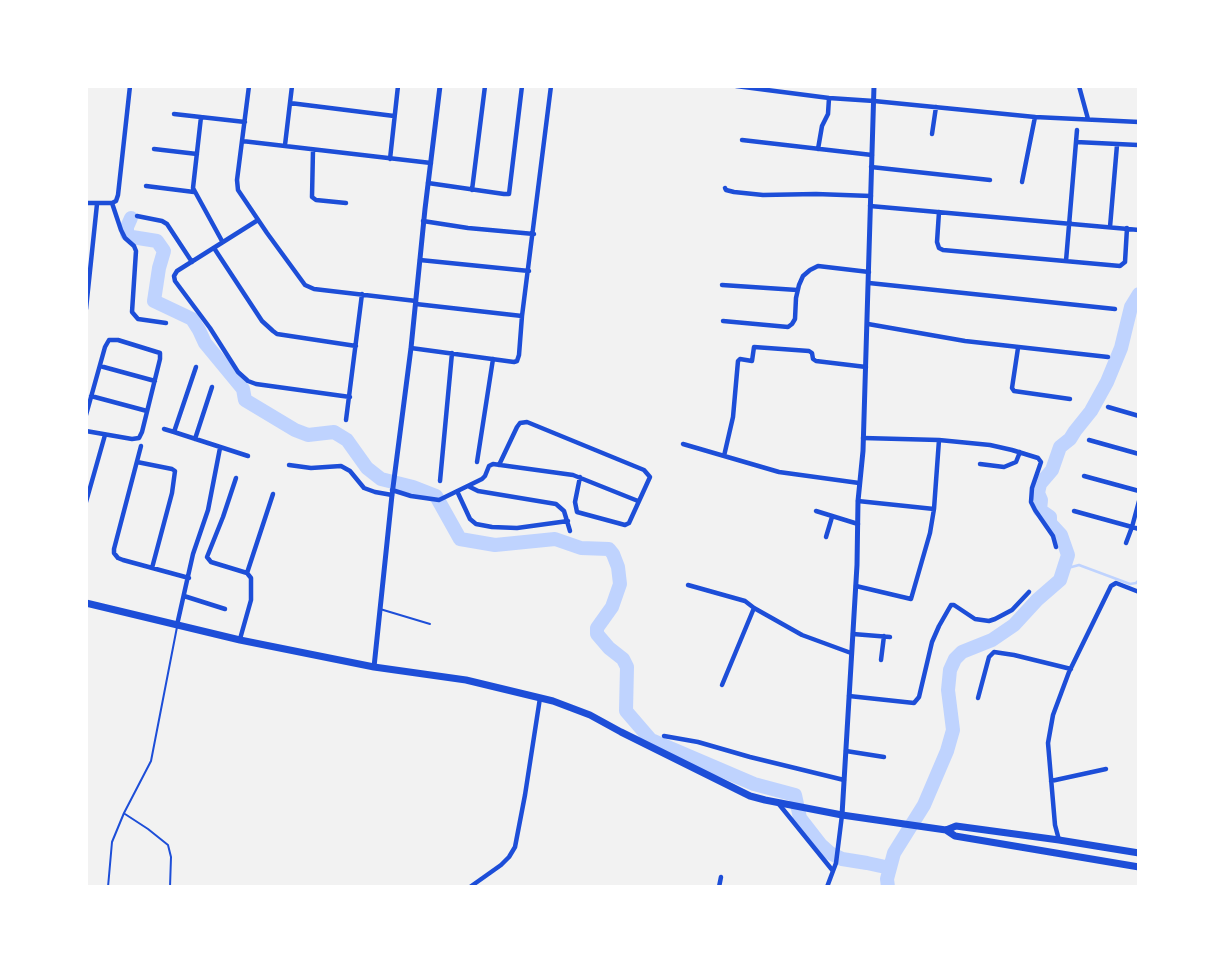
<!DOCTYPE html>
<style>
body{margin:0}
#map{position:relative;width:1225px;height:973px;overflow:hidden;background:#f2f2f2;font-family:Jost,sans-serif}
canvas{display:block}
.frame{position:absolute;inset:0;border:88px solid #fff;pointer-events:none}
</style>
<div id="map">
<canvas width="1225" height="973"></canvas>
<div class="frame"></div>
</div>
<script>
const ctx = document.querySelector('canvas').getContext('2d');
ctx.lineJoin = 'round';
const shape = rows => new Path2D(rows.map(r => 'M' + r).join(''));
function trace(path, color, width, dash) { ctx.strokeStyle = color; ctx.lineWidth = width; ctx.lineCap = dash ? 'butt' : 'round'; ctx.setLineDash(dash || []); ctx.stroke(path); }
trace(shape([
 [1064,569,1079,565,1130,584,1136,583,1139,580]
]), '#bfd3fe', 2.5);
trace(shape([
 [131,218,127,227,127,234,132,237,157,241,164,251,159,268,154,301,192,319,199,330,205,343,243,389,245,400,295,430,308,435,334,432,347,440,367,468,381,479,413,487,436,496,460,539,495,545,555,539,581,548,609,549,613,554,618,567,620,584,612,607,597,628,597,634,609,648,623,659,627,667,626,711,651,740,754,784,795,795,800,818,821,845,830,853,842,859,867,863,890,868],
 [888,887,887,879,894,853,924,805,947,751,953,730,948,690,950,670,955,659,962,652,992,640,1014,625,1037,600,1060,580,1068,555,1061,535,1050,523,1050,517,1040,510,1041,500,1038,493,1040,484,1052,470,1060,447,1070,439,1075,431,1091,411,1107,382,1121,348,1131,307,1139,294]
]), '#bfd3fe', 14);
trace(shape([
 [380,609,430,624],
 [125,814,148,829,168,845,171,857,170,887],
 [108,887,112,842,124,813,151,761,177,627]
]), '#1d4ed8', 2);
trace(shape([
 [249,86,237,180,238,190,267,233,305,285,314,289,416,301],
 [736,86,829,98,874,101,1035,117,1139,122],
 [1079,86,1088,119],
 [290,103,394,116],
 [174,114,245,122],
 [201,117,193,188,222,241],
 [932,134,936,107],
 [742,140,872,155],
 [242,141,431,163],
 [1076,142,1138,145],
 [285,145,292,86],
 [154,149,197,154],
 [818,149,822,126,828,114,829,98],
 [313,150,312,197,316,200,346,203],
 [390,159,398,86],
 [871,167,990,180],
 [1022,182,1035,117],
 [428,183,504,194,509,194,522,86],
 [146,186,194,192],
 [725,188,726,190,734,192,763,195,816,194,871,196],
 [472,190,485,86],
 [86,203,112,203],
 [112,203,121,230,125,238,134,246,136,251,132,312,138,319,166,323],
 [112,203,116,201,118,195,130,86],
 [870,206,1139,230],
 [939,212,937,242,939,248,943,250,1120,266,1125,262,1127,228],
 [137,216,162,221,167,224,192,262],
 [258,220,177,271,174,276,175,281,210,328,238,372,248,381,256,384,350,397],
 [423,221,468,228,534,234],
 [1110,227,1117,145],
 [214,248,262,321,273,331,277,334,356,346],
 [420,260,529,271],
 [1066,261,1077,130],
 [869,283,1115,309],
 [722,285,797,290],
 [416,304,522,316,551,86],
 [86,309,97,204],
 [723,321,788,327,792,324,795,319,796,298,799,285,803,276,810,270,818,266,869,272],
 [868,324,965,341,1108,357],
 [411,348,514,362,517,361,519,355,522,316],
 [1018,348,1012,388,1014,391,1070,399],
 [100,366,155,381],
 [196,367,174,432,248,456],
 [91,396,147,411],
 [1108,407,1139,416],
 [86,415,105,347,109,340,118,340,160,353,160,359,142,432,139,438,132,439,86,431],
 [346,420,362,294],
 [164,429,174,432],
 [863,438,939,440,990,445,1012,450,1038,458,1041,462,1032,488,1031,502,1035,510,1053,536,1056,547],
 [195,439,212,387],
 [1089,440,1139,454],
 [683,444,779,472,859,483],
 [141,446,114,549,114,553,118,558,123,560,189,578],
 [724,456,733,417,738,361,740,359,752,361,754,347,809,351,812,353,813,359,816,361,866,367],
 [137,462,172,469,175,471,172,493,152,568],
 [477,462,493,359],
 [980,464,1004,467,1016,462,1020,452],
 [289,465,311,468,341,466,350,471,364,488,375,492,392,495],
 [499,465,517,427,520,423,527,422,644,470,650,477,629,523,625,525,577,512,575,502,580,477],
 [1084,476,1139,491],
 [236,478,223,517,207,557,211,562,247,573,251,578,251,600,240,639],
 [440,481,452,353],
 [468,486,478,491,556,504,564,511,570,531],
 [392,490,411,496,439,500,482,479,485,476,489,466,493,464,573,475,638,501],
 [457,491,470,519,476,524,492,527,517,528,568,521],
 [858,501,934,509],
 [86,502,105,435],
 [816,511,858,524],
 [1074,511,1132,527,1139,501],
 [826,537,832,517],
 [1126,543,1132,527,1139,529],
 [247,573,273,494],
 [688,585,745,601,754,608,802,635,851,653],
 [856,586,911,599,930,533,934,509,939,440],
 [184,596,225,609],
 [177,625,193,554,208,510,220,448],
 [853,634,890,637],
 [881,660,884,636],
 [722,685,754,608],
 [849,696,914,703,919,697,932,642,939,626,951,605,954,605,975,619,989,621,995,619,1012,610,1029,592],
 [978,698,989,657,994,652,1014,655,1071,669],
 [664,736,698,742,750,757,844,780],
 [846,751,884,757],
 [1051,781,1106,769],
 [778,803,833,871],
 [1059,840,1055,825,1048,743,1053,715,1069,672,1111,586,1116,583,1139,592],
 [470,887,501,865,509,857,515,847,525,795,540,698],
 [719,887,721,877],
 [827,887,836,863,842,815]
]), '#1d4ed8', 4.5);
trace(shape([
 [374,667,392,495,411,348,425,209,440,86]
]), '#1d4ed8', 5);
trace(shape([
 [842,815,857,565,858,501,863,451,874,86]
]), '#1d4ed8', 5);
trace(shape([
 [86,603,240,640,374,667,466,680,553,701,590,715,621,732,750,796,765,800,842,815,925,827,946,830,956,826,1059,840,1139,853],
 [946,830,955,836,1139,867]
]), '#1d4ed8', 7);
</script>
